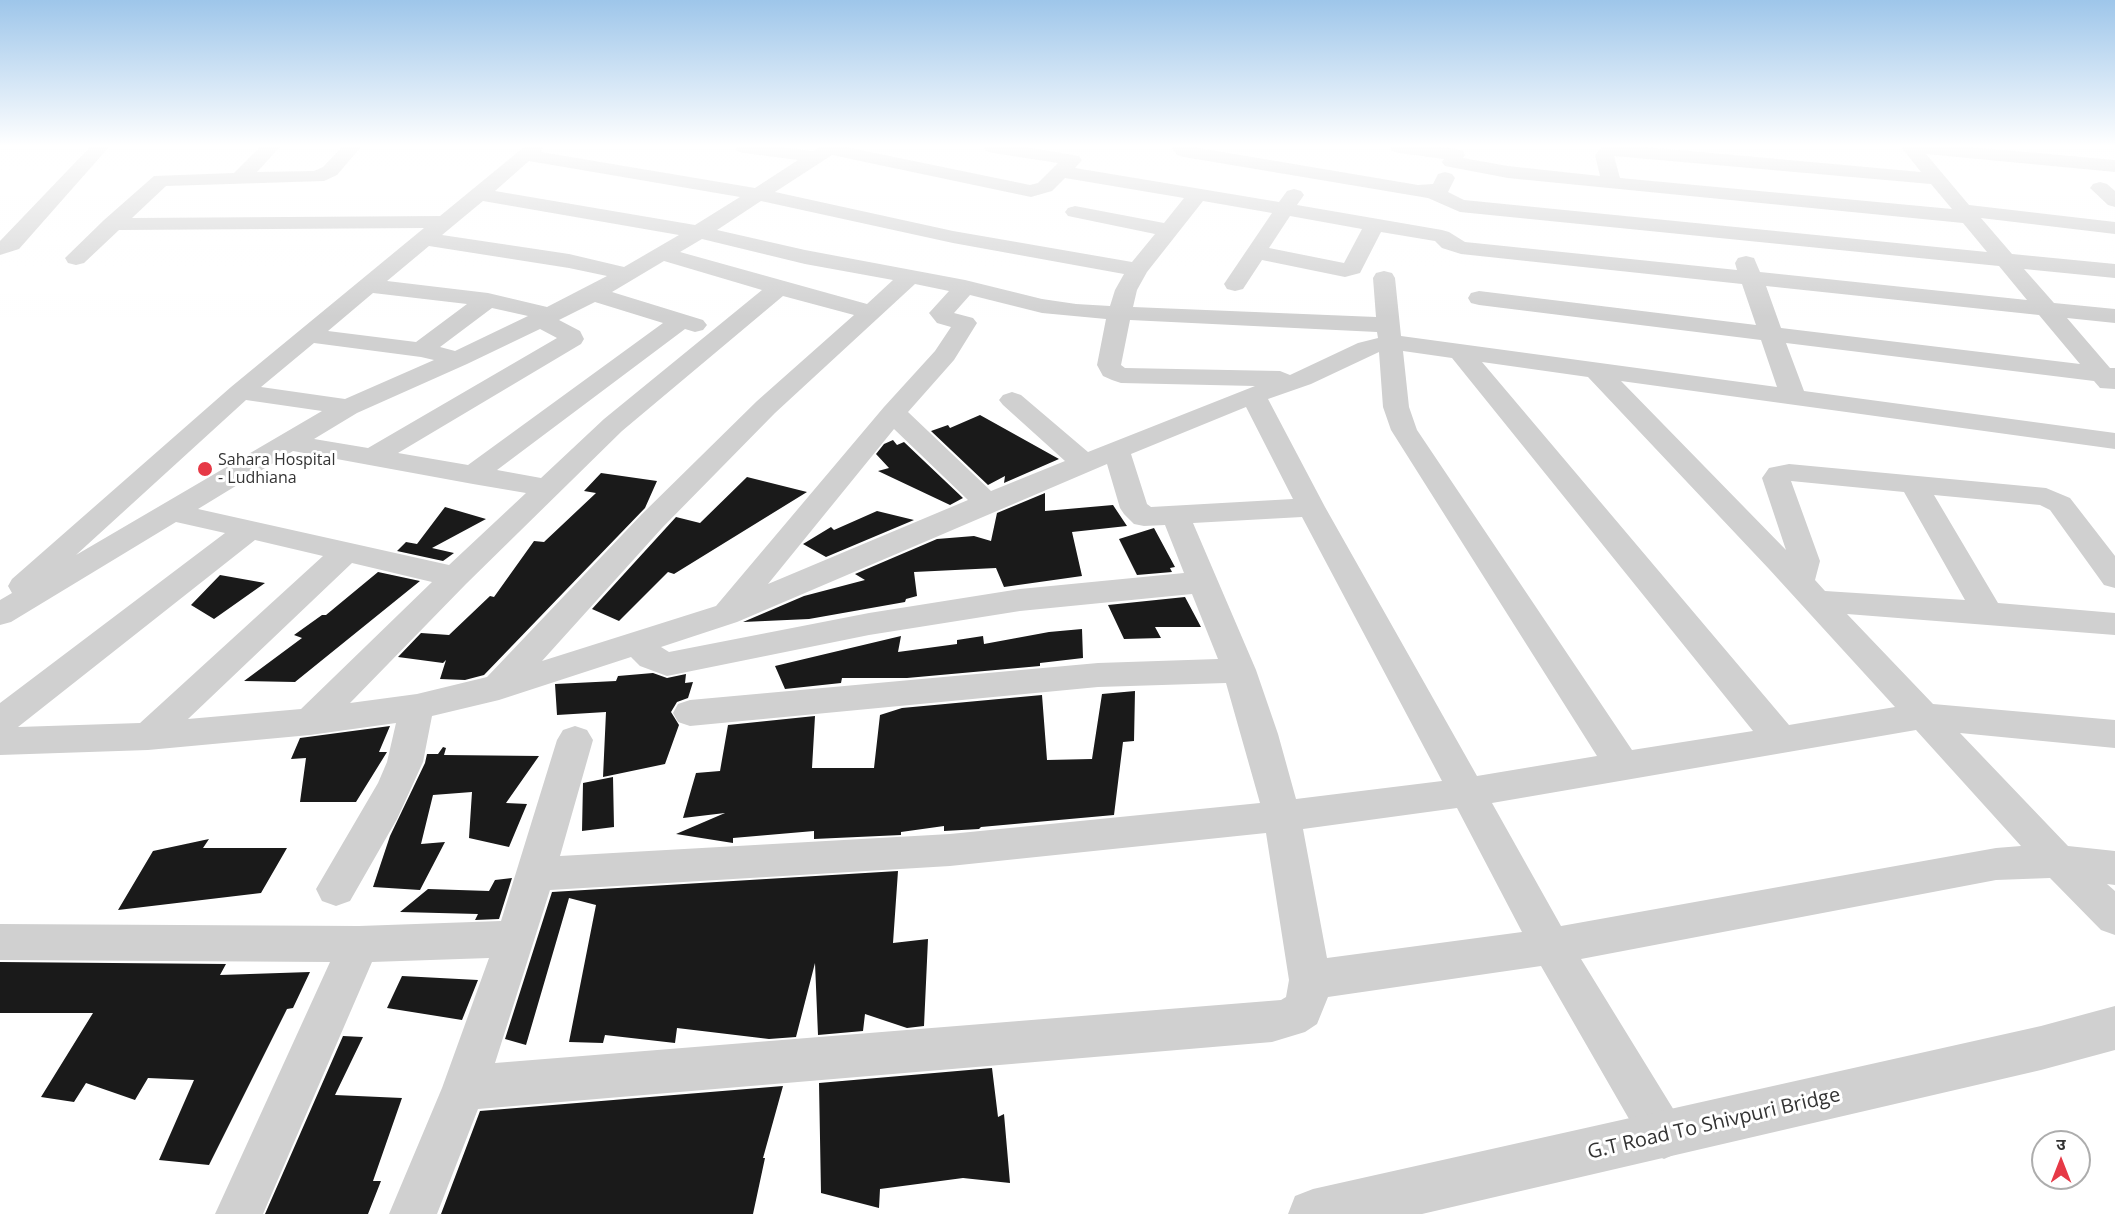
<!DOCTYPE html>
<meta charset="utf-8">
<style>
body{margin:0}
#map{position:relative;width:2115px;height:1214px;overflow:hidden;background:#fff;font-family:"Open Sans","Noto Sans Devanagari",sans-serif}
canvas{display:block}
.north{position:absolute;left:2031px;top:1130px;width:60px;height:60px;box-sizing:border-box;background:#fff;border:2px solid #adadad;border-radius:50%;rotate:0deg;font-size:16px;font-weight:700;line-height:24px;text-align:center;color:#333}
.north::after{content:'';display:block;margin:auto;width:21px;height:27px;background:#e63946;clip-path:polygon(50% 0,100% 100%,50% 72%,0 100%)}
</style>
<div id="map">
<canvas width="2115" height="1214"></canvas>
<div class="north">उ</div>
</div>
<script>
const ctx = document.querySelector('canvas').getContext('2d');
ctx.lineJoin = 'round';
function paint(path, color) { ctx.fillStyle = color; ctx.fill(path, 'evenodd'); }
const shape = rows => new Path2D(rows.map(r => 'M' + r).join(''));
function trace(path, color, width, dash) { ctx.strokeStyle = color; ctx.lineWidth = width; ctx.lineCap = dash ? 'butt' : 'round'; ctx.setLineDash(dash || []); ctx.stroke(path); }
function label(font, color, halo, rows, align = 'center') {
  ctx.font = font + ' "Open Sans",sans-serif'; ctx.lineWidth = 6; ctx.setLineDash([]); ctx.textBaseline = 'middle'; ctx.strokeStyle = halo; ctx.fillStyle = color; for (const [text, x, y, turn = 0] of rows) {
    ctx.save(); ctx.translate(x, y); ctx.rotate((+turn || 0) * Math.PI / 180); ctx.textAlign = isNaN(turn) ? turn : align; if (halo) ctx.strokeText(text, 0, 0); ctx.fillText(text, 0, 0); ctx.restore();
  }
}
paint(shape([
 [980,415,1059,459,1004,483,1005,476,988,485,931,431,948,425,950,428],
 [893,440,897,445,904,442,963,498,950,505,878,471,889,468,876,454,884,444],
 [601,473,657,481,645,508,484,675,465,680,440,679,446,660,443,663,398,657,421,633,449,635,490,596,494,597,534,541,544,542,596,493,584,491],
 [747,477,807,492,674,574,668,572,619,621,592,609,676,517,700,523],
 [1045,493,1045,511,1113,505,1127,526,1072,532,1082,576,1004,587,996,568,914,572,917,596,906,599,905,602,809,619,743,622,804,596,865,580,855,574,937,539,974,536,991,541,997,513],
 [445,507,486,519,432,548,454,553,443,561,397,551,406,542,417,544],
 [877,511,914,520,826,557,803,544,831,527,834,530],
 [1154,528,1175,567,1170,568,1172,572,1137,575,1119,539],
 [378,572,420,581,295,682,244,681,302,638,294,635,322,615,326,615],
 [220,575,265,583,214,619,191,605],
 [1185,597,1201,627,1155,627,1161,638,1124,639,1108,605],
 [1082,629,1083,658,1040,663,1040,666,907,678,842,678,841,683,785,689,775,666,901,636,898,652,957,644,957,640,983,636,984,644,1049,632],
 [653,673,667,678,686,674,685,683,693,682,688,698,677,702,671,712,679,725,665,764,603,777,606,712,557,715,555,684,616,681,618,676],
 [1135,691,1134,741,1123,742,1114,815,981,827,979,829,944,831,944,826,901,832,901,835,814,839,814,831,733,838,733,843,676,834,725,813,683,818,696,773,720,771,728,725,815,716,812,768,874,768,880,715,902,708,1042,695,1047,760,1092,759,1102,694],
 [390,726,379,752,387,752,356,802,300,802,306,758,291,759,300,738],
 [443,747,446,748,444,755,539,756,506,803,527,804,509,847,469,838,472,792,433,795,421,844,445,842,420,890,373,887,390,836,425,763,427,754,438,754],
 [613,777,614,827,582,831,583,783],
 [209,839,203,848,287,848,261,893,118,910,153,851],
 [898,871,893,943,928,939,924,1026,907,1028,865,1014,863,1031,818,1035,815,963,796,1037,769,1039,677,1028,675,1043,605,1035,603,1043,569,1042,596,905,569,898,526,1045,505,1039,552,892],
 [512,878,499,919,475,920,478,914,400,912,428,889,489,891,495,880],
 [0,962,226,964,220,975,310,972,293,1008,287,1009,209,1165,159,1160,194,1080,148,1078,135,1100,86,1083,74,1102,41,1097,93,1013,0,1013],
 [402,976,478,980,462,1020,387,1008],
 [343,1036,363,1037,335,1095,402,1098,373,1181,381,1181,368,1214,265,1214],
 [992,1068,998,1117,1004,1114,1010,1183,963,1178,880,1189,879,1208,821,1193,819,1083],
 [783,1086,763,1158,765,1158,753,1214,441,1214,480,1111]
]), '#1a1a1a');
paint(shape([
 [90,147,109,147,19,249,0,255,0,241,90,147],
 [260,147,280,147,257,172,314,171,323,167,342,147,361,147,337,175,324,181,166,186,132,218,440,216,524,147,544,147,541,152,755,188,798,160,744,153,737,151,735,147,783,147,813,151,819,147,846,147,1030,185,1038,183,1058,163,993,153,986,151,984,147,1027,147,1079,156,1082,160,1075,168,1279,202,1287,191,1294,189,1301,191,1304,195,1297,205,1442,230,1449,232,1465,242,1737,270,1735,263,1738,258,1746,256,1754,258,1760,272,2027,300,1999,266,1460,212,1428,198,1184,157,1177,155,1171,147,1193,147,1418,185,1433,184,1438,174,1445,172,1452,174,1455,178,1448,192,1464,200,1987,252,1963,223,1508,178,1445,166,1442,162,1444,159,1399,153,1392,151,1390,147,1439,147,1456,149,1463,151,1465,155,1463,158,1508,166,1600,176,1595,155,1602,147,1646,147,1921,172,1901,147,1971,147,2115,160,2115,172,1926,154,1969,205,2115,222,2115,234,1981,218,2012,254,2115,264,2115,278,2024,269,2054,303,2115,309,2115,323,2067,318,2110,368,2115,368,2115,389,2100,388,2094,381,1786,343,1804,391,2115,433,2115,449,1621,381,1786,550,1762,478,1769,468,1789,464,2046,488,2070,498,2115,556,2115,588,2104,585,2050,510,2040,505,1934,495,1998,603,2115,613,2115,635,1847,614,1933,704,2115,720,2115,748,1960,733,2068,846,2115,851,2115,885,2107,884,2115,891,2115,935,2101,930,2050,878,1996,880,1581,959,1680,1120,1687,1136,1680,1152,1664,1159,1648,1152,1541,966,1328,997,1317,1024,1305,1032,1272,1042,478,1109,437,1214,389,1214,442,1088,489,958,372,962,263,1214,215,1214,330,962,0,960,0,924,359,926,501,921,557,740,563,730,575,726,587,730,593,740,560,856,950,834,1260,803,1226,683,1098,687,690,726,678,722,673,713,678,704,690,700,1098,663,1218,659,1192,594,1020,611,869,635,667,676,640,666,631,657,499,700,432,716,423,762,397,819,350,901,336,906,322,901,316,889,378,783,387,762,396,723,310,735,148,750,0,755,0,703,225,533,176,522,11,622,0,625,0,600,12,593,8,586,12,579,231,387,424,228,119,230,84,263,76,265,68,263,65,258,104,220,154,176,234,173,260,147],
 [832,155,1031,197,1052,191,1065,178,1184,198,1164,223,1075,206,1068,208,1065,212,1068,216,1155,234,1132,262,953,231,775,192,832,155],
 [1614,156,1931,184,1952,209,1620,178,1614,156],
 [529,161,740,197,695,225,495,191,529,161],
 [483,201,679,235,624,267,569,254,442,235,483,201],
 [761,201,953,243,1124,274,1115,290,1110,306,1076,304,1042,299,965,280,805,250,717,230,761,201],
 [1203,201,1272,213,1224,284,1227,289,1235,291,1243,289,1262,260,1345,277,1360,273,1381,232,1435,241,1442,248,1461,254,1742,284,1756,325,1479,291,1471,293,1468,298,1471,303,1479,305,1761,340,1777,387,1401,336,1395,278,1392,273,1384,271,1376,273,1373,278,1376,317,1133,307,1137,290,1147,272,1203,201],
 [1290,216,1362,229,1344,263,1269,248,1290,216],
 [702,239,805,264,893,280,867,304,680,252,702,239],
 [429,246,569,268,607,276,547,307,488,293,387,281,429,246],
 [664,261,762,290,604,419,541,478,497,470,685,329,695,332,703,330,707,325,703,320,612,292,664,261],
 [915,284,949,291,929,313,937,323,951,327,935,351,884,407,716,606,542,661,662,528,775,413,915,284],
 [1766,286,2039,315,2080,364,1781,328,1766,286],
 [373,293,467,304,416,342,328,331,373,293],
 [970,295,1042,313,1106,319,1097,365,1103,376,1112,380,1121,383,1255,386,1088,452,1021,395,1012,392,1003,395,999,400,1003,405,1065,461,991,491,908,412,954,360,977,323,973,318,954,313,970,295],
 [783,296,854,315,757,401,642,514,487,677,417,694,350,703,466,584,622,431,783,296],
 [595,302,663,323,468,465,398,453,581,344,584,339,580,331,559,320,595,302],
 [492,308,528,316,455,351,440,347,492,308],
 [1130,320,1377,332,1378,338,1358,343,1290,375,1280,371,1125,368,1121,365,1130,320],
 [540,329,557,338,368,448,314,439,357,413,467,364,540,329],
 [314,343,421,357,434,360,345,399,261,387,314,343],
 [1403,351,1452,358,1753,731,1632,750,1417,430,1409,407,1403,351],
 [1379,352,1383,407,1391,430,1597,756,1477,776,1325,507,1268,399,1311,384,1379,352],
 [1482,362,1588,377,1769,569,1895,707,1789,725,1482,362],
 [246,400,322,411,76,555,246,400],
 [1246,407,1293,499,1151,507,1147,504,1131,454,1246,407],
 [894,429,968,500,768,584,894,429],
 [293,451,473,484,526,493,449,565,198,509,293,451],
 [1107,464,1120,508,1124,514,1134,524,1144,526,1165,525,1184,573,1020,589,869,613,669,652,661,647,737,622,1107,464],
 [1791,481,1904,492,1965,600,1825,591,1815,580,1820,561,1791,481],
 [1302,517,1442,781,1296,799,1278,734,1256,670,1193,523,1302,517],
 [255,540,323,556,140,723,18,727,255,540],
 [352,563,432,582,301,709,188,719,352,563],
 [1916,730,2021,846,1996,848,1561,926,1492,803,1916,730],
 [1457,808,1522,932,1327,958,1303,829,1457,808],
 [1266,833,1289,980,1286,997,1281,1000,495,1063,550,890,950,866,1266,833],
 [2100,182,2107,184,2115,191,2115,207,2108,205,2090,188,2093,184,2100,182]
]), '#d0d0d0');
paint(shape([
 [2115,1006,2115,1050,2041,1070,1422,1214,1288,1214,1295,1196,1313,1189,2041,1026,2115,1006]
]), '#d0d0d0');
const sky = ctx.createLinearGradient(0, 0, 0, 317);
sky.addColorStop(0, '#9ec6ea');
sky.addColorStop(0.46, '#fff');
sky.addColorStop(1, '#ffffff00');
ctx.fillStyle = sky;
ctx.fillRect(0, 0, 2115, 317);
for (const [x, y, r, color] of [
 [205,469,8,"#e63946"]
]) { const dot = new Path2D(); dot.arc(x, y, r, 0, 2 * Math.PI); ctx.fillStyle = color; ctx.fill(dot); trace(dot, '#fff', 2); }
label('16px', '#333', '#fff', [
 ["Sahara Hospital",218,460],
 ["- Ludhiana",218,478]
], 'left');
label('20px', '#333', '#fff', [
 ["G.T Road To Shivpuri Bridge",1714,1124,-13]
]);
</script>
